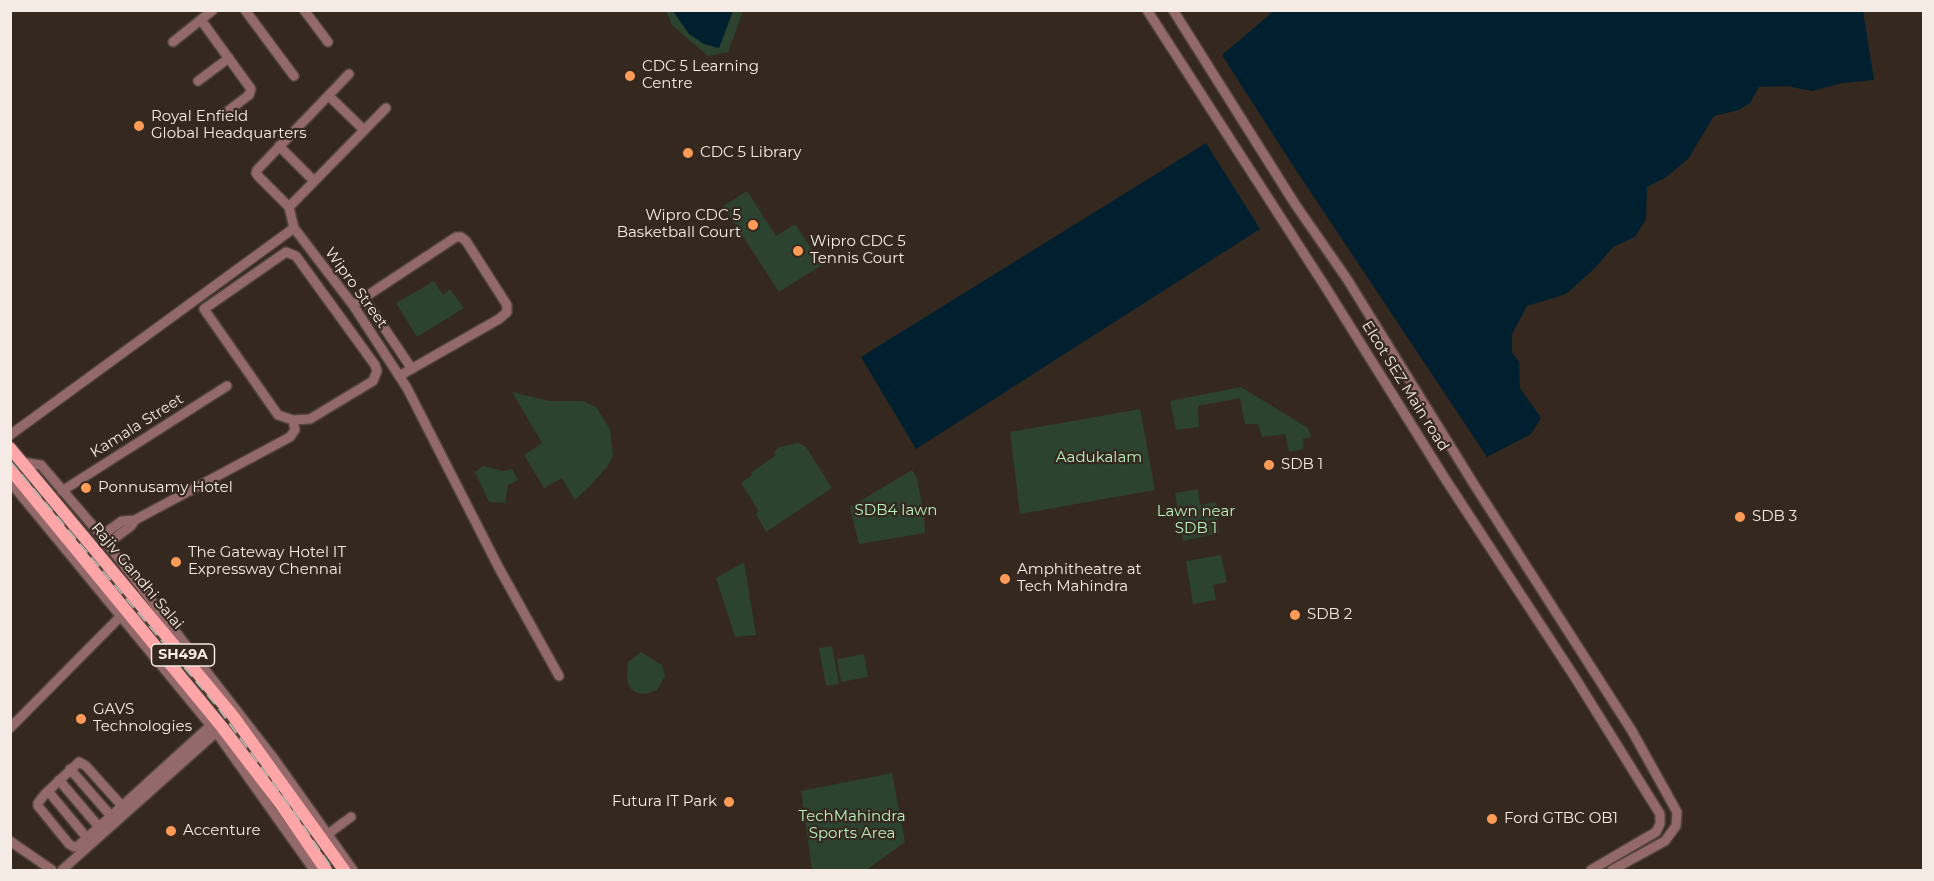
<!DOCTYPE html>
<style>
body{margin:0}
#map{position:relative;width:1934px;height:881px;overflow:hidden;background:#35281f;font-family:Montserrat,sans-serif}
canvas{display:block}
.frame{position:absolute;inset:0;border:12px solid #f4ebe5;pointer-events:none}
</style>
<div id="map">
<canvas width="1934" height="881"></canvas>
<div class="frame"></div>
</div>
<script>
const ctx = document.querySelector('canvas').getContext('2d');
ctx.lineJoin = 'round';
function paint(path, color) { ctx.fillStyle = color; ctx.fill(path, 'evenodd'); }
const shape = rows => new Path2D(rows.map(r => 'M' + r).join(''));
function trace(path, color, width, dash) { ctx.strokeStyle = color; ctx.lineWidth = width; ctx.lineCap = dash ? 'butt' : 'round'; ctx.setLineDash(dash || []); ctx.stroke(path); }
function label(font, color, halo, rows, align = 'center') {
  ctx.font = font + ' Montserrat,sans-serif'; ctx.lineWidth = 4.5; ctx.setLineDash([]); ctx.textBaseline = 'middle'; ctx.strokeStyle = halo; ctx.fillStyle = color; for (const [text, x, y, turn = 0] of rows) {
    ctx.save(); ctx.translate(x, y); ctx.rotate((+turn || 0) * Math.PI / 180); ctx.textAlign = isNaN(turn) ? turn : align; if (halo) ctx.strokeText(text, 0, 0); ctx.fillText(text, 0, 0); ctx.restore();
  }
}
paint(shape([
 [666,11,743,11,728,52,708,56,672,25],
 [747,191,776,236,795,224,822,265,779,292,723,206],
 [434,281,443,295,450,289,464,308,417,337,396,303],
 [1241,387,1308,428,1311,437,1303,439,1303,449,1289,452,1285,434,1262,437,1258,424,1245,424,1240,398,1198,406,1199,427,1176,430,1170,401],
 [512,392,549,401,583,401,596,407,610,429,613,455,608,466,590,486,575,500,562,478,544,488,524,455,542,443],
 [1140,409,1155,490,1020,514,1010,432],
 [798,443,806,447,832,488,766,532,756,514,759,511,741,483,752,475,751,473,776,455,774,452,779,447],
 [483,466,503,471,512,469,518,480,508,485,505,503,489,502,475,472],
 [912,470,917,478,924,516,925,533,859,544,850,507],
 [1198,489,1200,505,1216,502,1219,533,1183,541,1175,493],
 [1221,555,1227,582,1213,585,1216,600,1193,604,1186,561],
 [744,562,756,635,735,637,716,578],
 [832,646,839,684,826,686,819,648],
 [641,652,662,665,665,676,657,690,646,694,637,693,631,689,627,681,628,662],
 [864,654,868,677,841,682,837,659],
 [892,773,905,842,866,870,812,870,801,791]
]), '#2c432f');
paint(shape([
 [673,11,733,11,719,48,704,44,689,34],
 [1863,11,1874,80,1842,83,1812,91,1787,86,1759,87,1750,103,1739,110,1714,116,1688,159,1665,178,1647,187,1646,219,1635,237,1613,247,1595,268,1566,294,1527,306,1512,334,1512,352,1519,362,1520,388,1541,418,1531,434,1487,457,1290,161,1222,55,1274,11],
 [1206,143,1260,229,916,449,861,357]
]), '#002030');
const minor = shape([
 [245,10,294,76],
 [304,10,328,42],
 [1147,10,1328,291,1444,477,1574,676,1660,814,1660,824,1656,832,1591,870],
 [1173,10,1295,204,1347,279,1475,486,1632,731,1677,812,1676,826,1665,841,1612,870],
 [201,20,251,89,249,95,224,114],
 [173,42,213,10],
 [349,74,257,170,256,173,259,177,289,207,386,108],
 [198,81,229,58],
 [329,96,364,130],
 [279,146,314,181],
 [289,207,294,228,353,305,407,388,499,568,559,676],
 [364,298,412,369],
 [353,305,456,237,461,237,466,241,507,305,507,312,499,319,399,376],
 [10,435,294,228],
 [22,462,41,465,99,533,275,760,353,870],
 [10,482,216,732,314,870],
 [62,491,227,386],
 [101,536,122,521,135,520,290,437,295,430,293,420,310,419,373,381,377,371,375,365,296,256,286,252,204,309,278,415,293,420],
 [107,544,131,526,135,520],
 [10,728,121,616],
 [70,769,111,816],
 [59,780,99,827],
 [48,791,87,838],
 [122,806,86,766,79,762,45,794,38,803,38,806,69,844,74,847,78,846,111,816,211,725],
 [328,834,351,817],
 [10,841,52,870],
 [62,870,220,729]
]);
const major = shape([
 [10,448,233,716,344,870],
 [10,469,222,727,280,803,326,870]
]);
trace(minor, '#50433b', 12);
trace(major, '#50433b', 15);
trace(minor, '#946969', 9);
trace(major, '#fea6a7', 12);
trace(shape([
 [10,461,216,705,296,815,333,870]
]), '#bbb1aa', 2, [12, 6]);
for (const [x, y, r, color] of [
 [630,76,6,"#fe9c57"],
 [139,126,6,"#fe9c57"],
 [688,153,6,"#fe9c57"],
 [753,225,6,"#fe9c57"],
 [798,251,6,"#fe9c57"],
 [1269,465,6,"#fe9c57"],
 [86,488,6,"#fe9c57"],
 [1740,517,6,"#fe9c57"],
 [176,562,6,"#fe9c57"],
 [1005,579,6,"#fe9c57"],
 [1295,615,6,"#fe9c57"],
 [81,719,6,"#fe9c57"],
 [729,802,6,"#fe9c57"],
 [1492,819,6,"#fe9c57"],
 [171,831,6,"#fe9c57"]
]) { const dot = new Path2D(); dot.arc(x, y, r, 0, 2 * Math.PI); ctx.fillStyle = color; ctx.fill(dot); trace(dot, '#35281f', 2); }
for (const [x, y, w] of [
 [183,655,63]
]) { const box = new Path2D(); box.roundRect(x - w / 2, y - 11, w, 22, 4.5); ctx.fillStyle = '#35281f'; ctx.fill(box); trace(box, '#f4ebe5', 1.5); }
label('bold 14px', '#f4ebe5', null, [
 ["SH49A",183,655]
]);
label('15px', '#f4ebe5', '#35281f', [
 ["CDC 5 Learning",642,67],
 ["Centre",642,84],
 ["Royal Enfield",151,117],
 ["Global Headquarters",151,134],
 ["CDC 5 Library",700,153],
 ["Wipro CDC 5",741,216,"right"],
 ["Basketball Court",741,233,"right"],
 ["Wipro CDC 5",810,242],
 ["Tennis Court",810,259],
 ["SDB 1",1281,465],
 ["Ponnusamy Hotel",98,488],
 ["SDB 3",1752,517],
 ["The Gateway Hotel IT",188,553],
 ["Expressway Chennai",188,570],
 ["Amphitheatre at",1017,570],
 ["Tech Mahindra",1017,587],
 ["SDB 2",1307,615],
 ["GAVS",93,710],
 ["Technologies",93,727],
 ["Futura IT Park",717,802,"right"],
 ["Ford GTBC OB1",1504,819],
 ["Accenture",183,831]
], 'left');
label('15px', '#f4ebe5', '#35281f', [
 ["Wipro Street",356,288,54],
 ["Elcot SEZ Main road",1405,386,58],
 ["Kamala Street",137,426,-32],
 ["Rajiv Gandhi Salai",137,576,50]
]);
label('15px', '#b6f2be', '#35281f', [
 ["Aadukalam",1099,458],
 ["SDB4 lawn",896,511],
 ["Lawn near",1196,512],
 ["SDB 1",1196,529],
 ["TechMahindra",852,817],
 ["Sports Area",852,834]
]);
</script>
